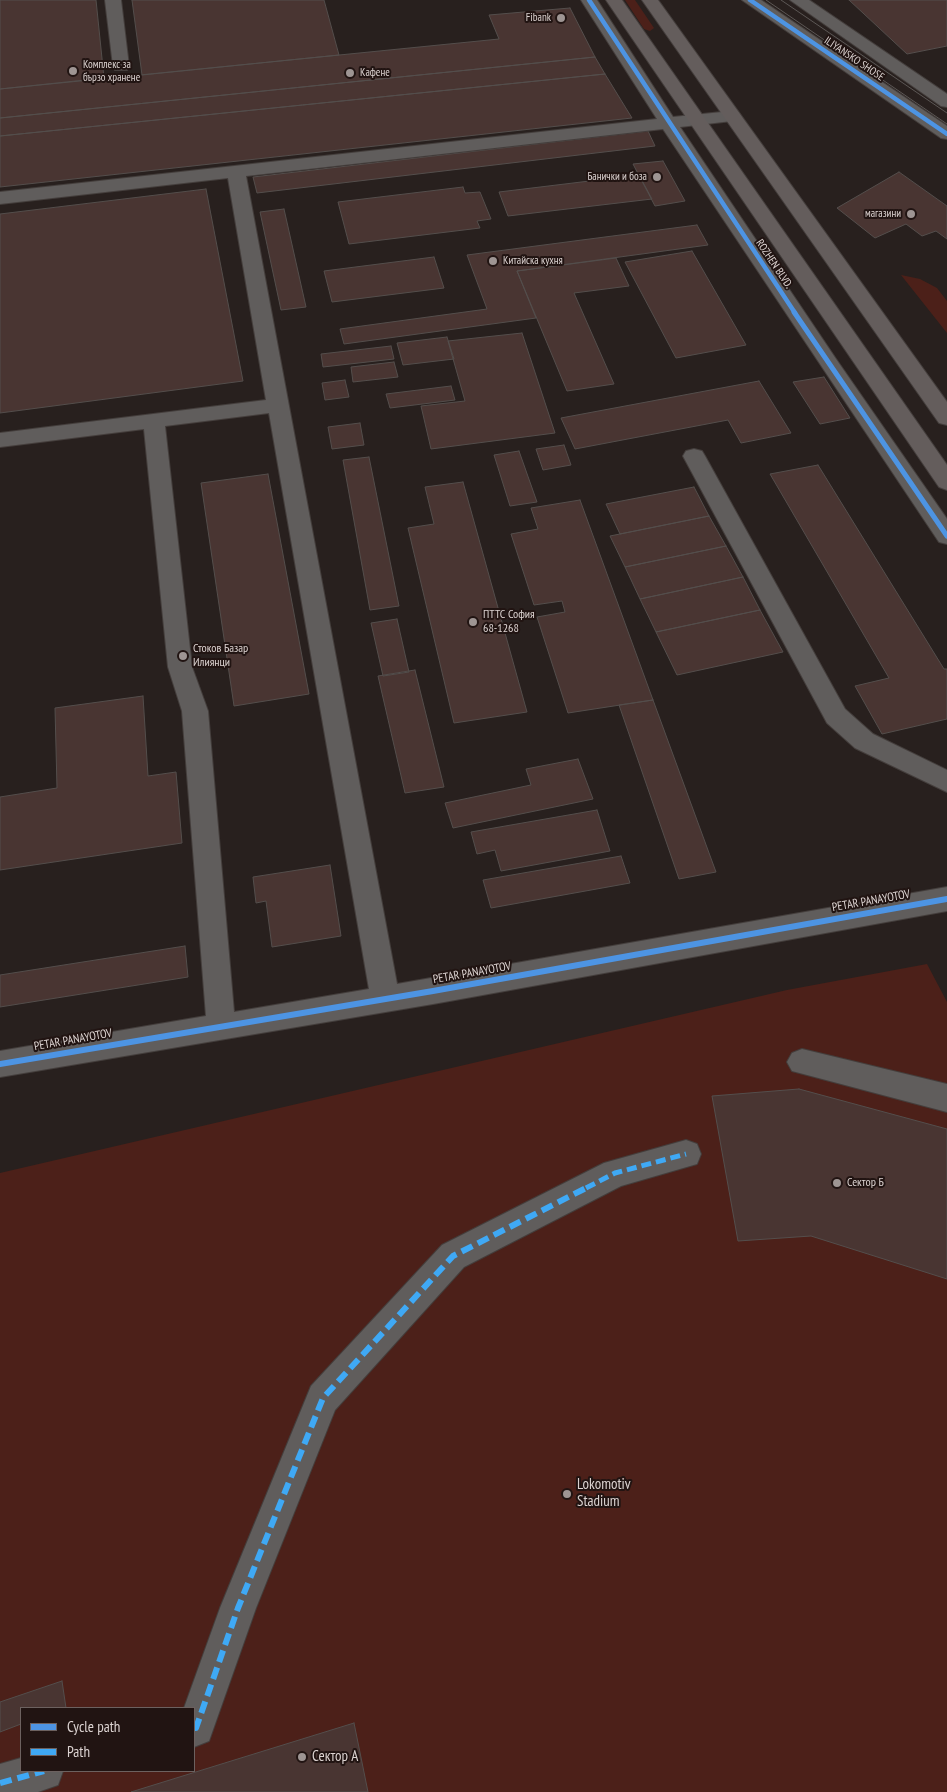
<!DOCTYPE html>
<meta charset="utf-8">
<style>
body{margin:0}
#map{position:relative;width:947px;height:1792px;overflow:hidden;background:#28201e;font-family:"PT Sans Narrow",sans-serif}
canvas{display:block}
.legend{position:absolute;left:20px;top:1707px;width:175px;height:65px;box-sizing:border-box;background:#211412;border:1px solid #6c615f;margin:0;padding:6px 9px;list-style:none;font-size:15px;color:#ddd4d2}
.legend li{display:flex;align-items:center;gap:10px;height:25px}
.legend b{width:25px;border:1px solid #6c615f}
</style>
<div id="map">
<canvas width="947" height="1792"></canvas>
<ul class="legend">
<li><b style="height:6px;background:#4d94e3"></b>Cycle path</li>
<li><b style="height:6px;background:#3fa9f5"></b>Path</li>
</ul>
</div>
<script>
const ctx = document.querySelector('canvas').getContext('2d');
ctx.lineJoin = 'round';
function paint(path, color) { ctx.fillStyle = color; ctx.fill(path, 'evenodd'); }
const shape = rows => new Path2D(rows.map(r => 'M' + r).join(''));
function trace(path, color, width, dash) { ctx.strokeStyle = color; ctx.lineWidth = width; ctx.lineCap = dash ? 'butt' : 'round'; ctx.setLineDash(dash || []); ctx.stroke(path); }
function label(font, color, halo, rows, align = 'center') {
  ctx.font = font + ' "PT Sans Narrow",sans-serif'; ctx.lineWidth = 4; ctx.setLineDash([]); ctx.textBaseline = 'middle'; ctx.strokeStyle = halo; ctx.fillStyle = color; for (const [text, x, y, turn = 0] of rows) {
    ctx.save(); ctx.translate(x, y); ctx.rotate((+turn || 0) * Math.PI / 180); ctx.textAlign = isNaN(turn) ? turn : align; if (halo) ctx.strokeText(text, 0, 0); ctx.fillText(text, 0, 0); ctx.restore();
  }
}
paint(shape([
 [625,0,635,0,654,28,650,31,644,29],
 [901,275,920,279,937,288,947,301,947,333],
 [927,964,947,1002,947,1792,0,1792,0,1173,787,990],
 [21,1708,194,1708,194,1771,21,1771]
]), '#4c2019');
const building = shape([
 [0,0,96,0,104,78,0,89,0,0],
 [132,0,324,0,339,55,142,75,132,0],
 [849,0,947,0,947,46,907,54,849,0],
 [570,8,595,57,0,118,0,89,499,39,489,15,570,8],
 [595,57,605,74,0,136,0,118,595,57],
 [605,74,632,118,0,187,0,136,605,74],
 [648,131,655,146,257,193,253,177,648,131],
 [663,161,685,201,655,206,633,164,663,161],
 [899,172,947,206,947,239,936,231,922,236,906,224,875,238,837,208,899,172],
 [639,175,652,199,508,216,499,192,639,175],
 [463,187,465,193,480,192,491,219,477,221,480,228,349,244,338,202,463,187],
 [206,189,243,381,0,413,0,214,206,189],
 [284,209,306,307,281,310,260,212,284,209],
 [697,225,708,245,517,271,536,318,344,344,340,329,487,309,467,255,697,225],
 [692,251,746,345,676,358,625,262,692,251],
 [434,257,444,288,332,302,324,271,434,257],
 [616,258,629,286,574,293,614,384,567,391,517,271,616,258],
 [522,333,555,433,431,449,421,406,465,401,448,341,522,333],
 [447,337,454,359,403,365,397,343,447,337],
 [391,346,394,359,323,367,321,354,391,346],
 [394,362,398,377,353,382,351,367,394,362],
 [824,377,850,418,820,424,793,382,824,377],
 [345,380,349,397,325,400,322,383,345,380],
 [759,381,791,433,741,443,728,420,575,449,561,418,759,381],
 [451,386,455,400,390,408,386,394,451,386],
 [360,423,364,445,332,449,328,427,360,423],
 [564,445,571,465,543,470,536,449,564,445],
 [519,451,537,502,510,506,494,455,519,451],
 [369,457,399,606,370,610,343,460,369,457],
 [818,465,944,669,947,669,947,719,882,734,855,686,889,678,770,474,818,465],
 [268,474,309,694,234,706,201,483,268,474],
 [463,482,527,712,454,723,408,528,434,524,425,487,463,482],
 [694,487,709,516,620,534,606,504,694,487],
 [580,500,653,700,568,713,537,617,565,612,562,601,534,605,511,534,538,529,531,508,580,500],
 [709,516,726,546,625,567,610,536,709,516],
 [726,546,743,577,640,599,625,567,726,546],
 [743,577,760,610,656,632,640,599,743,577],
 [760,610,783,652,677,675,656,632,760,610],
 [397,619,409,672,383,676,371,623,397,619],
 [415,670,444,787,405,793,378,676,415,670],
 [143,696,148,776,176,772,182,843,0,870,0,797,57,788,55,708,143,696],
 [653,700,716,872,679,879,619,705,653,700],
 [578,759,593,799,453,828,445,803,531,785,526,769,578,759],
 [597,810,610,851,501,871,495,850,477,854,471,832,597,810],
 [621,856,630,883,491,908,483,880,621,856],
 [330,865,341,936,272,947,266,901,256,903,253,877,330,865],
 [185,946,188,977,0,1007,0,975,185,946],
 [799,1089,947,1129,947,1279,811,1236,738,1241,712,1096,799,1089],
 [62,1681,66,1708,21,1708,21,1724,0,1732,0,1702,62,1681],
 [354,1723,368,1792,131,1792,354,1723]
]);
paint(building, '#493532');
trace(building, '#544e4c', 1);
const minor = shape([
 [105,0,121,0,129,66,127,70,115,70,113,66,105,0],
 [581,0,597,0,673,117,732,111,738,112,741,116,738,120,732,121,680,127,836,359,947,519,947,544,939,542,663,129,246,176,397,984,947,887,947,911,433,1004,0,1077,0,1051,206,1016,182,711,168,667,144,429,0,447,0,433,266,400,228,178,0,204,0,192,657,119,581,0],
 [269,413,369,989,234,1012,208,711,192,667,165,426,269,413],
 [742,0,761,0,947,126,947,139,941,138,742,0],
 [790,0,809,0,947,94,947,107,941,106,790,0],
 [694,449,702,451,705,456,845,709,873,734,947,770,947,792,855,748,827,723,683,456,686,451,694,449],
 [802,1049,947,1084,947,1112,792,1071,787,1062,792,1053,802,1049],
 [686,1140,697,1144,701,1154,697,1164,621,1186,464,1267,335,1410,256,1608,209,1741,194,1747,194,1708,184,1708,220,1608,311,1386,442,1245,604,1163,686,1140],
 [21,1758,21,1771,63,1771,58,1785,38,1792,0,1792,0,1764,21,1758]
]);
const major = shape([
 [606,0,622,0,947,465,947,490,939,487,606,0],
 [642,0,658,0,947,402,947,425,939,423,642,0]
]);
trace(minor, '#443e3c', 2);
trace(major, '#443e3c', 2);
paint(minor, '#605d5c');
paint(major, '#645d5c');
trace(shape([
 [766,0,947,124],
 [781,0,947,113]
]), '#5c5755', 1);
trace(shape([
 [586,1188,615,1173,686,1154]
]), '#3fa9f5', 5, [10, 5]);
trace(shape([
 [194,1728,196,1728,238,1608,323,1398,453,1256,588,1187],
 [0,1783,44,1771]
]), '#3fa9f5', 6, [12, 6]);
trace(shape([
 [589,0,795,313],
 [750,0,947,134]
]), '#4d94e3', 4.5);
trace(shape([
 [794,312,947,536]
]), '#4d94e3', 5);
trace(shape([
 [0,1064,433,991,947,899]
]), '#4d94e3', 6);
for (const [x, y, r, color] of [
 [561,18,5,"#9e9593"],
 [73,71,5,"#9e9593"],
 [350,73,5,"#9e9593"],
 [657,177,5,"#9e9593"],
 [911,214,5,"#9e9593"],
 [493,261,5,"#9e9593"],
 [473,622,5,"#9e9593"],
 [183,656,5,"#9e9593"],
 [837,1183,5,"#9e9593"],
 [567,1494,5,"#9e9593"],
 [302,1757,5,"#9e9593"]
]) { const dot = new Path2D(); dot.arc(x, y, r, 0, 2 * Math.PI); ctx.fillStyle = color; ctx.fill(dot); trace(dot, '#211412', 2); }
label('11px', '#ddd4d2', '#211412', [
 ["Fibank",551,18],
 ["Комплекс за",83,65,"left"],
 ["бързо хранене",83,78,"left"],
 ["Кафене",360,73,"left"],
 ["Банички и боза",647,177],
 ["магазини",901,214],
 ["Китайска кухня",503,261,"left"]
], 'right');
label('11px', '#ddd4d2', '#211412', [
 ["ILIYANSKO SHOSE",854,59,34],
 ["ROZHEN BLVD.",774,264,56]
]);
label('12px', '#ddd4d2', '#211412', [
 ["ПТТС София",483,615],
 ["68-1268",483,629],
 ["Стоков Базар",193,649],
 ["Илиянци",193,663],
 ["Сектор Б",847,1183]
], 'left');
label('12px', '#ddd4d2', '#211412', [
 ["PETAR PANAYOTOV",871,901,-10],
 ["PETAR PANAYOTOV",472,973,-10],
 ["PETAR PANAYOTOV",73,1040,-10]
]);
label('15px', '#ddd4d2', '#211412', [
 ["Lokomotiv",577,1485],
 ["Stadium",577,1502],
 ["Сектор А",312,1757]
], 'left');
</script>
